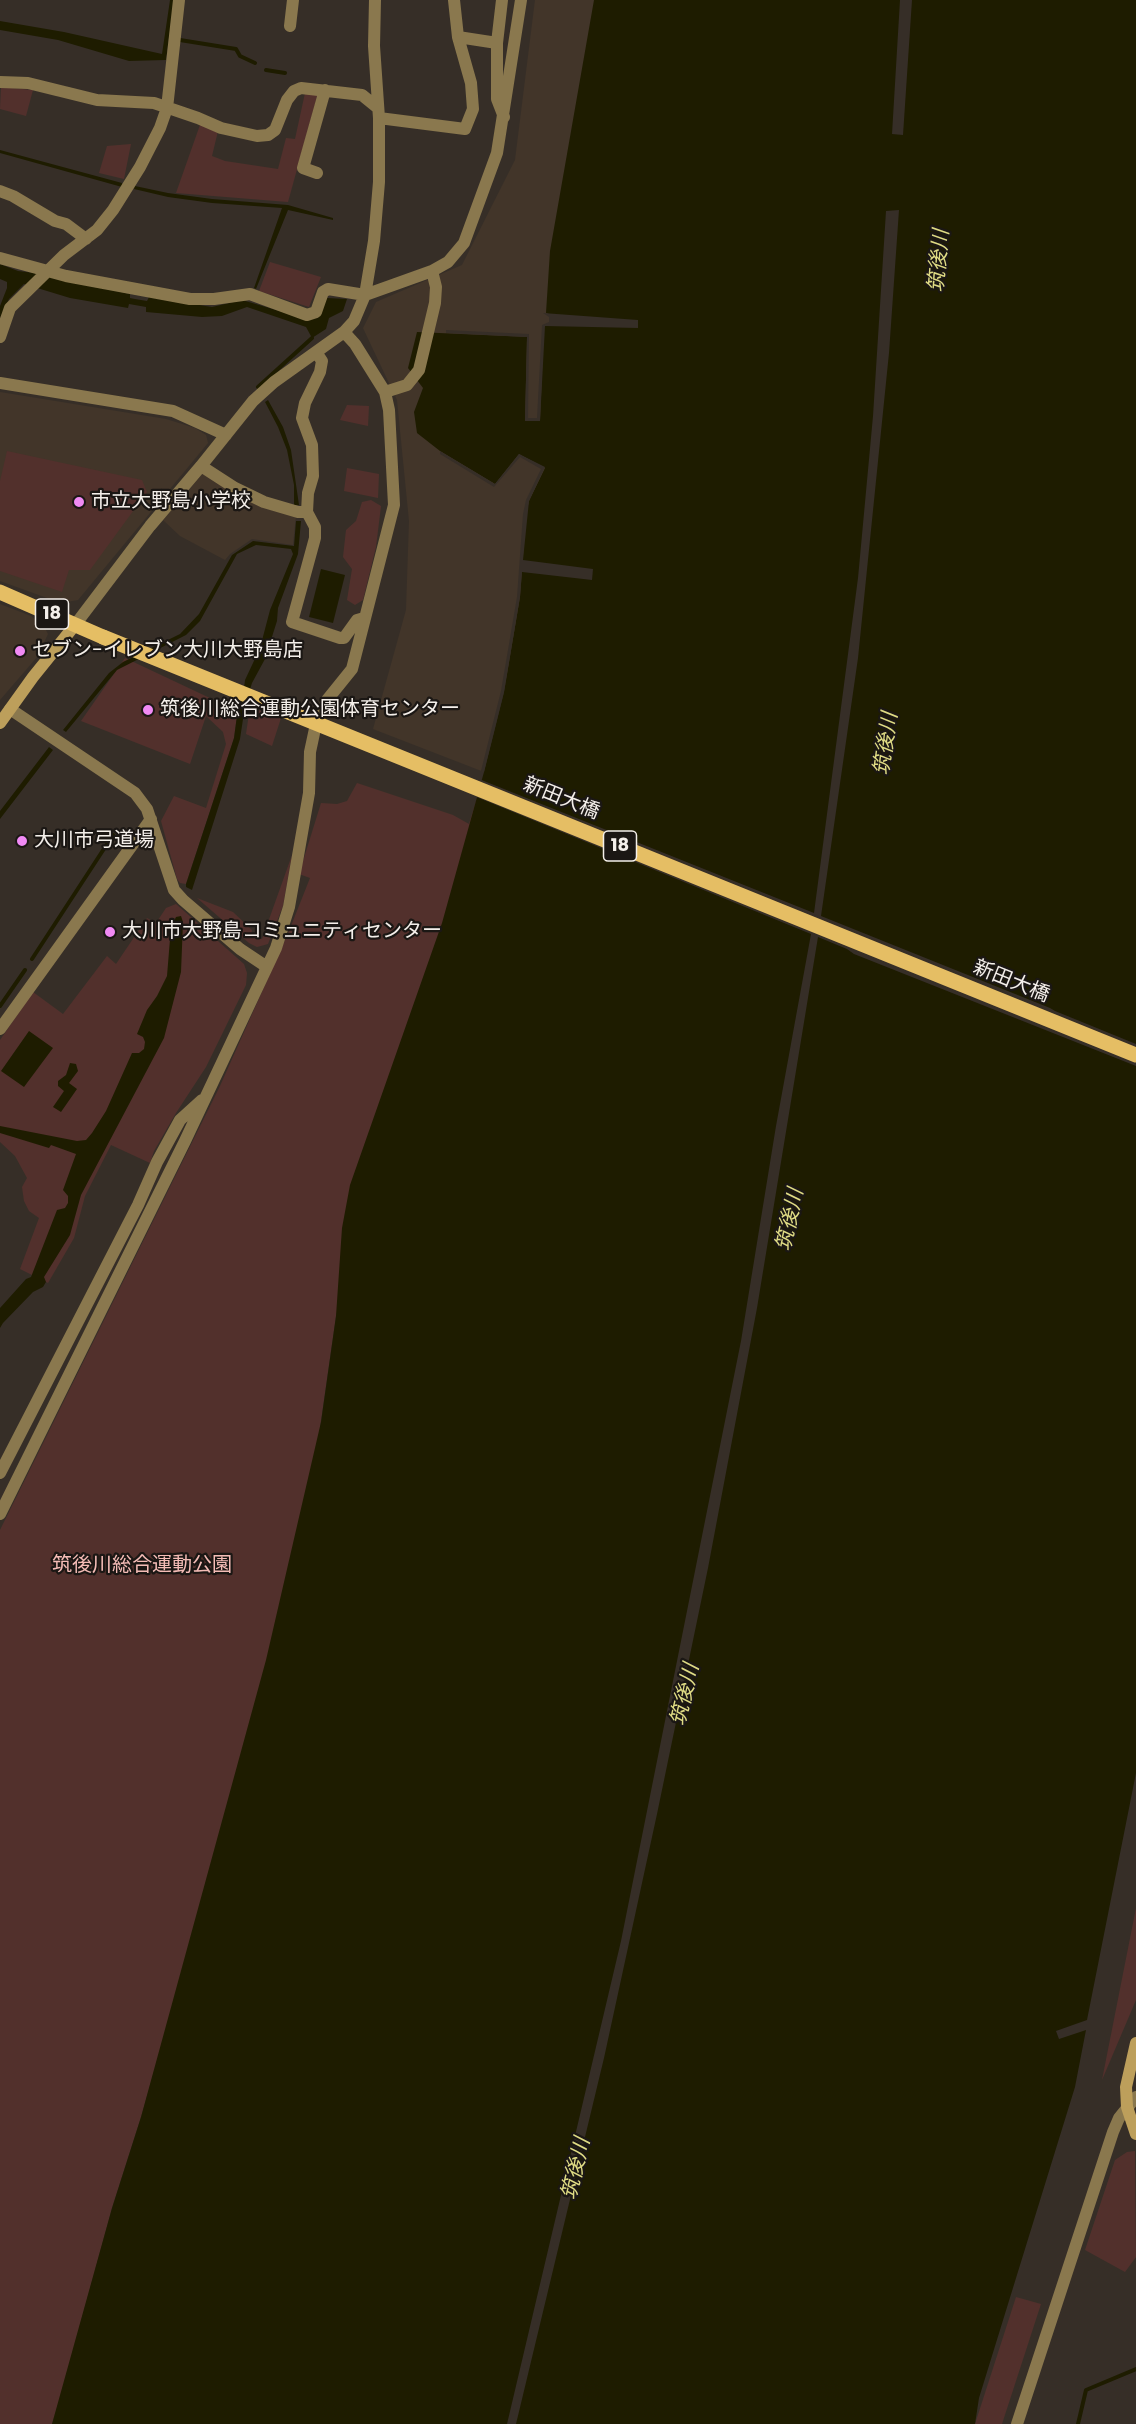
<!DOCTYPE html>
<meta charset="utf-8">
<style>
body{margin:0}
canvas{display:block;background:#362e27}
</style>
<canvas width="1136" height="2424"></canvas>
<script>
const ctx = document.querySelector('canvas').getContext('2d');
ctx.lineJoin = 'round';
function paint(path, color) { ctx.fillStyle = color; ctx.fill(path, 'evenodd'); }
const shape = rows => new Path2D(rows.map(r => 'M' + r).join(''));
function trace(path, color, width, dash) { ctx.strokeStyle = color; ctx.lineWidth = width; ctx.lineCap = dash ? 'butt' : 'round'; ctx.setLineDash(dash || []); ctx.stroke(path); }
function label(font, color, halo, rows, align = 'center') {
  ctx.font = font + ' Poppins,"Noto Sans JP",sans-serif'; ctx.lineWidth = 4.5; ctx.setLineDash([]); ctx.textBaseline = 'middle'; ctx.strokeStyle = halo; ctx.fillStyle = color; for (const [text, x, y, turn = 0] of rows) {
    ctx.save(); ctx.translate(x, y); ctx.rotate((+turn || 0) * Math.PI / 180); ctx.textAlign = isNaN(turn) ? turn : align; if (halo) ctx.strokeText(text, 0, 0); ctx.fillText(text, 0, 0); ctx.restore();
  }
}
paint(shape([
 [535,0,621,0,557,464,484,772,373,729,406,610,409,521,397,400,363,328,376,302,462,265,515,160],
 [0,392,166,419,195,428,206,435,208,443,78,600,61,603,0,581],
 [204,472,296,515,293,545,252,539,230,554,225,560,180,536,163,520],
 [0,604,31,616,44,626,48,634,37,657,0,700]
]), '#423529');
paint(shape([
 [1,87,33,90,26,116,0,109],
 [305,93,318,93,288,202,176,193,201,122,218,131,212,156,225,161,278,169,286,138,295,139],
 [131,144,124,179,99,173,107,146],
 [270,262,321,277,309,307,259,291],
 [347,405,369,406,368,426,340,420],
 [7,451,142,480,147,492,90,570,69,570,62,592,0,571,0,481],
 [347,468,379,474,378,498,344,491],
 [371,500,381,506,376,547,363,600,355,605,347,600,352,569,343,557,346,530,356,521,362,502],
 [531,623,336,1316,301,1560,141,2117,112,2208,60,2399,52,2424,0,2424,0,1530,220,1086,289,931,310,878,299,874,321,803,337,804,347,801,357,783,453,815,469,824],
 [125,658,212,699,207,715,212,709,228,703,238,708,234,738,186,884,180,883,177,879,161,821,174,796,206,808,226,744,223,732,206,716,190,764,81,721],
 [250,707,281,718,272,746,246,734],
 [292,855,283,906,268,944,257,947,249,943,197,898,233,912,252,930,251,935,262,939],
 [176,904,244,964,247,973,246,985,206,1067,176,1113,154,1151,150,1163,111,1145,85,1196,74,1238,48,1283,20,1269,39,1218,29,1211,24,1201,22,1187,27,1178,15,1156,0,1142,0,1040,33,992,63,1014,107,956,116,964,147,918,156,923,166,908],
 [1136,1908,1136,2000,1102,2080],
 [1135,2151,1136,2257,1125,2272,1085,2250,1115,2160,1127,2152],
 [1016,2297,1041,2304,1002,2424,975,2424]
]), '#52302c');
paint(shape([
 [170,0,174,0,166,60,129,61,58,40,0,30,0,21,64,32,162,54],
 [594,0,1136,0,1136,1773,1087,2020,1056,2031,1059,2039,1086,2030,1075,2087,979,2398,975,2424,52,2424,112,2208,141,2117,266,1660,321,1422,336,1316,342,1228,350,1185,442,923,484,772,504,692,520,597,526,515,529,501,545,468,519,454,495,484,440,451,417,433,414,412,423,388,408,368,417,332,527,337,525,421,540,421,544,325,552,325,552,315,546,313,550,251],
 [0,150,122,183,122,187,0,153],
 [135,186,168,193,212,199,288,205,333,218,333,220,288,210,256,289,254,288,282,208,212,203,168,197,134,189],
 [0,264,18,271,35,273,130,294,130,298,135,299,147,301,149,297,212,307,242,300,307,319,318,318,327,298,347,299,343,311,329,318,326,329,312,338,306,327,247,307,222,316,202,317,146,312,146,307,129,304,128,308,70,298,24,284,9,299,0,318,0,306,7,288,7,282,0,279],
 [268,400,283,427,291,450,299,505,294,505,294,485,287,450,278,427,265,402],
 [296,521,301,521,298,554,278,608,277,621,265,659,252,683,245,706,240,739,192,890,186,887,186,884,234,738,238,708,243,696,245,680,260,648,270,610,293,554,291,549,256,545,237,554,200,621,186,635,117,670,66,732,63,730,109,673,123,662,180,634,199,614,232,555,253,541,294,546],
 [321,569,345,575,333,623,309,617],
 [49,747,53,750,0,819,0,811],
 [181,916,183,922,181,972,164,1038,81,1195,70,1235,44,1277,46,1282,43,1287,33,1292,3,1323,0,1328,0,1308,26,1279,31,1277,57,1210,65,1208,68,1203,68,1196,63,1190,76,1154,51,1145,49,1148,0,1133,0,1126,77,1141,86,1140,92,1133,106,1111,132,1053,139,1053,144,1049,145,1042,143,1037,137,1034,147,1010,157,996,167,976,171,927,176,917],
 [29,1031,53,1048,24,1087,1,1071],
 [70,1063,76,1064,78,1071,69,1083,77,1089,61,1112,53,1107,64,1091,58,1086,58,1081,66,1075]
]), '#1e1c00');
paint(shape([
 [900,0,912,0,903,135,892,134],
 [899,210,889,353,858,658,821,916,1050,1008,1055,1011,1136,1044,1136,1066,854,954,847,949,818,937,757,1308,708,1568,657,1814,604,2058,516,2424,507,2424,621,1941,741,1341,776,1126,811,934,474,796,479,779,814,913,858,578,873,416,886,211],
 [543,313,638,320,638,328,545,326,540,421,525,421,527,337,446,333,446,330,529,334,528,418,537,418,542,325,549,322,549,317],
 [440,451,495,484,519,454,545,467,529,501,523,560,593,569,592,580,522,572,520,597,504,692,484,772,481,771,501,691,517,597,523,514,526,500,541,469,520,457,494,487,440,454]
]), '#362e27');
trace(shape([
 [180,40,236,49,240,56,255,63],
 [266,70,285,73],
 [258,387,312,338],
 [32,959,113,835],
 [0,1006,25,970],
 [1078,2424,1086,2390,1136,2369]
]), '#1e1c00', 4);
trace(shape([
 [502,0,497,43,497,99,504,117],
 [290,26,293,0],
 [458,37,497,43],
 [0,82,28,83,97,100,154,103,198,118,221,128,257,136,268,135,275,130,287,100,294,91,301,88,362,95,378,108],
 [379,118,465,129,473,109,471,83,458,37,454,0],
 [317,173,303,168,325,90],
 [0,191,13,196,55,221,66,224,86,239],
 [0,258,66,276,190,299,214,299,250,294,307,315,316,312,323,292,328,289,365,295,432,271,448,262,464,243,497,153,521,0],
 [0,337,10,308,64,255,97,230,113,210,140,167,160,128,167,108,179,0],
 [0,383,173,411,226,435],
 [385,392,407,385,419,370,435,303,436,287,432,271],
 [201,466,235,488,264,502,298,512,307,512,315,527,315,538,292,622,340,638,344,638,357,620,364,618],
 [307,512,308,493,313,476,312,445,302,418,305,403,320,372,322,361,316,352],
 [75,625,150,526,201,466,253,401,274,382,344,332,354,321,365,295,374,241,379,182,379,118,374,46,375,0],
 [10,709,135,793,147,809,174,890,183,900,240,949,267,967],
 [0,1029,151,819],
 [0,1473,138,1205,157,1162,180,1120,202,1100],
 [0,1514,185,1141,276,948,289,907,309,793,310,752,316,724,327,700,352,669,394,505,389,410,385,392,355,344,344,332],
 [1017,2424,1113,2132,1119,2118,1136,2097]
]), '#8a784e', 12);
trace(shape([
 [0,723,33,677,75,625],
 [1136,2043,1126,2087,1127,2107,1136,2134]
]), '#bd9f5b', 12);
trace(shape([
 [0,592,103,637]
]), '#e5be64', 15);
trace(shape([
 [103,637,1136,1055]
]), '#e5be64', 15);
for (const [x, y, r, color] of [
 [79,502,6,"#f18af4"],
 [20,651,6,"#f18af4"],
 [148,710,6,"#f18af4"],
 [22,841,6,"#f18af4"],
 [110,932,6,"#f18af4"]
]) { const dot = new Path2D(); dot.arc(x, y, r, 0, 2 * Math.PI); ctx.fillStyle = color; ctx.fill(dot); trace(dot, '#1b1714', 2); }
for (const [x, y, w] of [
 [52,614,33],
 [620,846,33]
]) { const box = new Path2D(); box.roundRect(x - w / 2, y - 15, w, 30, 4.5); ctx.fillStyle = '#1b1714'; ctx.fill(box); trace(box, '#f4efea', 1.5); }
label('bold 18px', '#f4efea', null, [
 ["18",52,614],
 ["18",620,846]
]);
label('20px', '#f4efea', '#1b1714', [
 ["市立大野島小学校",91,502],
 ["セブン-イレブン大川大野島店",32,651],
 ["筑後川総合運動公園体育センター",160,710],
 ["大川市弓道場",34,841],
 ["大川市大野島コミュニティセンター",122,932]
], 'left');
label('20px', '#f4efea', '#1b1714', [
 ["新田大橋",561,799,22],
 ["新田大橋",1011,982,22]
]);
label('20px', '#f4bcb6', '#1b1714', [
 ["筑後川総合運動公園",142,1566]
]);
label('italic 21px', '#dfdb84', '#1b1714', [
 ["筑後川",940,261,-85],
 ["筑後川",887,744,-82],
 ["筑後川",791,1220,-78],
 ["筑後川",686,1695,-77],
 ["筑後川",577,2169,-77]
]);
</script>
